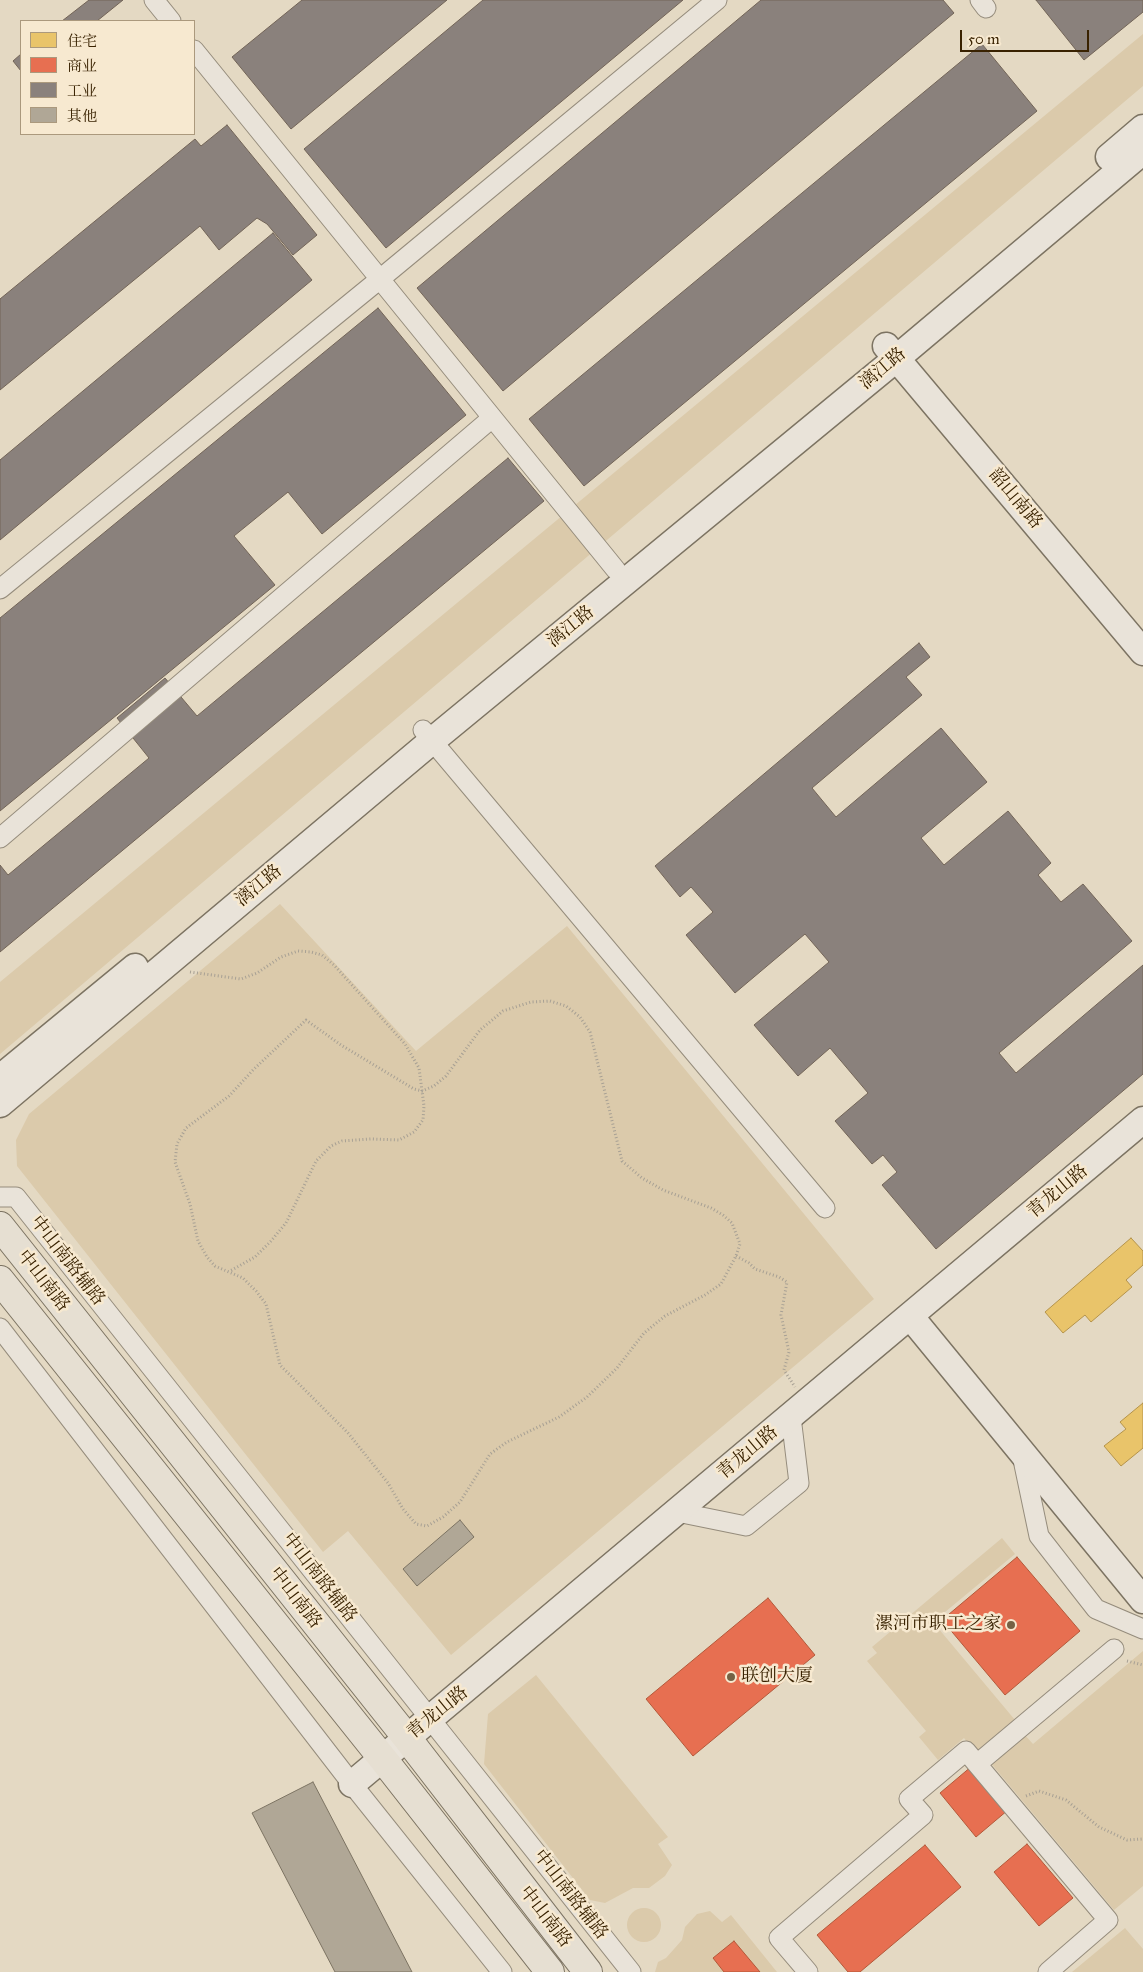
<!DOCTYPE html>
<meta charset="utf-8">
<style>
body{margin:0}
#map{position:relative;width:1143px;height:1972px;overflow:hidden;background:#e4d9c3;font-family:"IM FELL Great Primer","Noto Serif SC",serif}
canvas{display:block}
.legend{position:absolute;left:20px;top:20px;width:175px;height:115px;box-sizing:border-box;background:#f7e9d0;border:1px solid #ab997d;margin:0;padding:6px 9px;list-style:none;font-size:15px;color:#392201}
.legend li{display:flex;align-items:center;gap:10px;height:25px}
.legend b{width:25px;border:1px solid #ab997d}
.scale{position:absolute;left:960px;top:30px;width:129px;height:22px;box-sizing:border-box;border:2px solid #392201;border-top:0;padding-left:6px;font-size:15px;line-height:18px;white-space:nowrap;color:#392201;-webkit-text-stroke:4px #f7e9d0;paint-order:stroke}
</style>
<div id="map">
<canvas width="1143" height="1972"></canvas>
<ul class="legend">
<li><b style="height:14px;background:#e9c46a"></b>住宅</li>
<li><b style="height:14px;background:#e76f51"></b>商业</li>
<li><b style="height:14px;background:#8a817c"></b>工业</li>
<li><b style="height:14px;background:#b0a796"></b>其他</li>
</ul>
<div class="scale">50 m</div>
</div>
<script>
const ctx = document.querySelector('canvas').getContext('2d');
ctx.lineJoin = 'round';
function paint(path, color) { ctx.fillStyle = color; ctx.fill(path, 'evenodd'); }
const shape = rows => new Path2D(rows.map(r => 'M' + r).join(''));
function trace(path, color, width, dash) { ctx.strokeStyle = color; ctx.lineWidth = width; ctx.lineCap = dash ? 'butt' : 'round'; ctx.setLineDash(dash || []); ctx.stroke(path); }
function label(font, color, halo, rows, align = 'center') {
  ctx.font = font + ' "IM FELL Great Primer","Noto Serif SC",serif'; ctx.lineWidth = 5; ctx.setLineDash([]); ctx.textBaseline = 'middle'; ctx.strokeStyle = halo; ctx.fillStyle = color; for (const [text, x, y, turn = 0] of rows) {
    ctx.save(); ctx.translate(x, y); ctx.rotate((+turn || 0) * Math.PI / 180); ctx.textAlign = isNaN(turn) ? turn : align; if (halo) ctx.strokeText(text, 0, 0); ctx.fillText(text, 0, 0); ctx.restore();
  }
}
paint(shape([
 [1143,34,1143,86,0,1054,0,982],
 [280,904,416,1051,567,926,874,1299,451,1655,348,1531,323,1552,17,1166,16,1140,29,1114],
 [1002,1538,1015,1554,933,1622,1015,1720,976,1753,964,1738,938,1760,919,1737,926,1731,867,1661,877,1653,872,1647],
 [1143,1651,1143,1886,1114,1910,989,1761,1023,1733,1033,1744],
 [536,1675,668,1837,658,1844,672,1865,665,1876,649,1888,633,1888,605,1903,590,1900,484,1764,488,1714],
 '627 1925a17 17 0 1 1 34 0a17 17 0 1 1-34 0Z',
 [710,1911,722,1922,731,1915,777,1972,655,1972,658,1962,666,1958,682,1940,685,1927,697,1914],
 [1125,1928,1143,1949,1143,1972,1072,1972]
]), '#dbcaab');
const homes = shape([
 [1131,1238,1143,1251,1143,1265,1126,1280,1132,1287,1091,1322,1085,1315,1063,1333,1045,1312,1131,1238],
 [1143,1403,1143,1448,1121,1466,1104,1446,1126,1429,1120,1422,1143,1403]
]);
paint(homes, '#e9c46a');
trace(homes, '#b4934a', 1);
const shops = shape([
 [1017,1557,1080,1631,1005,1695,942,1620,1017,1557],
 [768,1598,815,1655,693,1756,646,1699,768,1598],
 [972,1766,1008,1810,976,1837,940,1793,972,1766],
 [1027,1844,1073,1898,1039,1926,994,1872,1027,1844],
 [925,1845,961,1887,860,1972,848,1972,817,1935,925,1845],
 [734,1941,760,1972,724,1972,713,1958,734,1941]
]);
paint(shops, '#e76f51');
trace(shops, '#b35839', 1);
const industry = shape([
 [89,0,123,0,97,21,62,21,89,0],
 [302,0,447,0,291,129,232,57,302,0],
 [483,0,683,0,386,248,304,149,483,0],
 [761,0,943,0,954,13,503,391,417,288,761,0],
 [1036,0,1143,0,1143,12,1084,60,1036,0],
 [982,44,1037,111,584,486,529,419,982,44],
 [21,54,21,71,13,61,21,54],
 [227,125,317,235,293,255,267,224,257,218,219,250,200,226,0,390,0,299,195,139,201,146,227,125],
 [273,233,312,280,0,540,0,460,273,233],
 [378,308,466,415,322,534,288,492,234,536,275,585,0,811,0,618,378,308],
 [508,458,544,501,0,952,0,865,8,875,149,758,117,718,165,678,197,716,508,458],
 [919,643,930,657,906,677,922,695,812,788,836,817,941,728,987,782,921,838,944,865,1008,811,1051,863,1038,875,1061,902,1083,884,1132,941,999,1053,1016,1073,1143,965,1143,1074,936,1249,882,1185,897,1172,883,1155,872,1164,835,1121,868,1093,830,1048,798,1076,754,1025,829,962,805,934,735,993,686,935,713,912,691,887,680,897,655,866,919,643]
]);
paint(industry, '#8a817c');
trace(industry, '#726457', 1);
const building = shape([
 [460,1520,474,1537,417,1586,403,1569,460,1520],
 [313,1782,412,1972,335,1972,252,1813,313,1782]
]);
paint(building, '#b0a796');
trace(building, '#7c7362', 1);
const street = shape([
 [154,0,171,21],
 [980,0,986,8],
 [194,50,616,570],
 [0,589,380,279,717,0],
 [423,730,825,1208],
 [0,838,492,418],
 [0,1197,16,1197,631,1972],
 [0,1328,352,1784,502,1972],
 [1022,1455,1039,1536,1096,1609,1143,1629],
 [677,1512,746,1526,799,1483,791,1417],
 [977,1764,1114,1649],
 [808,1972,779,1938,923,1815,909,1799,966,1751,1108,1920,1048,1972]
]);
const secondary = shape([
 [1109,157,1143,128],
 [886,346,1143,652],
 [0,1078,135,967],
 [0,1104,433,740,897,358,1143,151],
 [910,1316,1143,1600],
 [352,1784,1143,1120]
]);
const primary = shape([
 [0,1226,407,1738,588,1972],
 [0,1280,383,1759,550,1972]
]);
trace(street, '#958c7c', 21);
trace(secondary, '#7c7362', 29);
trace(primary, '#7c7362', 30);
trace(shape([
 [190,972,241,979,257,973,281,957,298,951,311,952,322,955,334,965,405,1044,419,1068,424,1106,423,1120,414,1132,399,1140,371,1139,342,1141,331,1146,316,1161,286,1223,271,1241,255,1257,230,1271],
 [550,1001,566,1006,580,1017,590,1032,622,1161,642,1178,663,1190,711,1208,723,1215,732,1223,740,1244,736,1256,721,1284,705,1295,665,1316,644,1333,617,1368,587,1397,559,1417,507,1442,490,1454,460,1502,443,1517,427,1526,416,1524,403,1509,388,1483,348,1433,280,1365,266,1304,256,1291,243,1278,215,1266,207,1257,198,1241,190,1204,175,1162,177,1144,186,1128,229,1096,254,1069,306,1020,341,1045,414,1089,422,1091,434,1086,446,1076,480,1030,503,1011,531,1002,550,1001],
 [736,1256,749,1263,755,1269,779,1277,787,1282,781,1315,789,1352,784,1370,795,1387],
 [1127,1661,1143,1665],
 [1026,1796,1039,1791,1066,1800,1099,1827,1127,1840,1143,1839]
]), '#a7a094', 3, [1, 2.5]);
trace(street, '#e9e3d9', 19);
trace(secondary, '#e9e3d9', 26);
trace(primary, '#e6dfd2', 28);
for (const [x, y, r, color] of [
 [1011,1625,5,"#756245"],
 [731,1677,5,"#756245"]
]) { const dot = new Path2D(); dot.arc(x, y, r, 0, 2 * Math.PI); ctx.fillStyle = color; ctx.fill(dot); trace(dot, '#f7e9d0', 2); }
label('18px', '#392201', '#f7e9d0', [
 ["漓江路",883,369,-40],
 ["韶山南路",1015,499,50],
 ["漓江路",571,627,-39],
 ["漓江路",259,886,-40],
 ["青龙山路",1058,1192,-40],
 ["中山南路辅路",67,1261,52],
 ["中山南路",43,1281,52],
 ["青龙山路",748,1453,-40],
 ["中山南路辅路",319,1578,52],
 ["中山南路",295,1598,52],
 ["青龙山路",438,1713,-39],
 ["中山南路辅路",570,1895,52],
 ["中山南路",545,1917,52]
]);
label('18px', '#392201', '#f7e9d0', [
 ["漯河市职工之家",1001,1625],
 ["联创大厦",741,1677,"left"]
], 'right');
</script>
